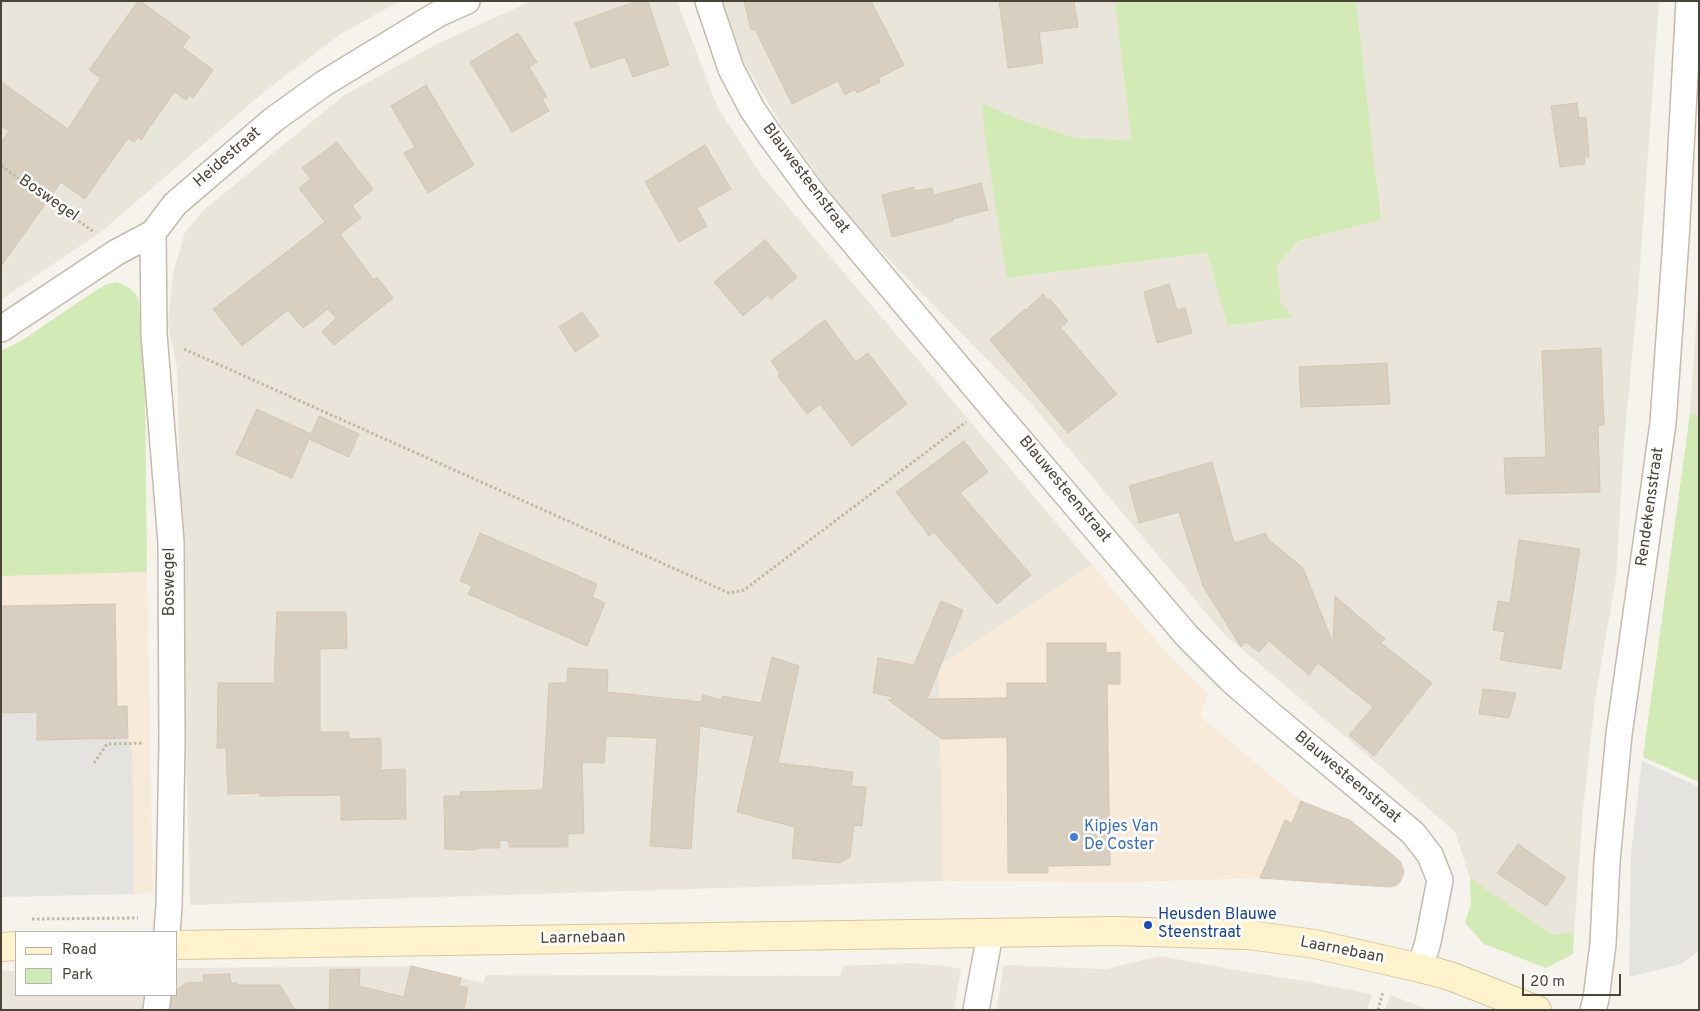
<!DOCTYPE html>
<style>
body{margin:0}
#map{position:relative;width:1700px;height:1011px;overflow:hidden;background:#f6f3ec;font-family:Overpass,sans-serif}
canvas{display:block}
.frame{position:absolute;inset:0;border:2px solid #4b4439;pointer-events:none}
.legend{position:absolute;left:15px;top:931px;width:162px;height:65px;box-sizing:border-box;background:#fff;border:1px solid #b7b4b0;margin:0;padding:6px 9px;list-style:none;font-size:15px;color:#4b4439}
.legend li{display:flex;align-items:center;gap:10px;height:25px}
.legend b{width:25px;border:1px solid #b7b4b0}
.scale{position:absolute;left:1522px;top:974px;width:99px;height:22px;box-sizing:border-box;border:2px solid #4b4439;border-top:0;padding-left:6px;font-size:15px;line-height:18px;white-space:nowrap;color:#4b4439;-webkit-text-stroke:4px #fff;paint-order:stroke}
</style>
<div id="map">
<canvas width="1700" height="1011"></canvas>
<div class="frame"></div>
<ul class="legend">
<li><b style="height:6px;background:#fff3cd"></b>Road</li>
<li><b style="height:14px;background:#d2eab5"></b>Park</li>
</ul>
<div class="scale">20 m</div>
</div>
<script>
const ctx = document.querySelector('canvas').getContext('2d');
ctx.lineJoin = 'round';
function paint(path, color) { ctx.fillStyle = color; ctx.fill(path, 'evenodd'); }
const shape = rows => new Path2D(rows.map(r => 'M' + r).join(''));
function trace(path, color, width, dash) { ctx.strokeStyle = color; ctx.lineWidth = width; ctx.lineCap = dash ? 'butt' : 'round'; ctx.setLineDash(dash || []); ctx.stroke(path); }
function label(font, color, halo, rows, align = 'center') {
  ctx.font = font + ' Overpass,sans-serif'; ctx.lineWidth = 5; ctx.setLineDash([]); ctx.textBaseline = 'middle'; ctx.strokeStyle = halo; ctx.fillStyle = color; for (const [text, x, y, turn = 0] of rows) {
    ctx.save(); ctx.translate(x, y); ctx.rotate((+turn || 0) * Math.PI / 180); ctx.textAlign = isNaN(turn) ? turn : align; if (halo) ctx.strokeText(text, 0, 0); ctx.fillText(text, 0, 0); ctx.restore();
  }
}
paint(shape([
 [1,1,402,1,387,8,341,34,264,92,101,232,9,294,1,301],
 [531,1,677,1,717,106,761,175,1092,565,939,666,943,881,190,905,177,368,168,324,173,274,185,232,205,209,343,96,435,45],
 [722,1,1115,1,1131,140,1076,138,1019,119,982,103,1008,278,1207,253,1229,326,1292,317,1281,304,1277,266,1300,241,1381,220,1356,1,1659,1,1638,294,1624,443,1616,578,1595,700,1583,809,1574,932,1553,936,1470,878,1455,832,1382,768,1223,633,1033,406,847,217,778,120,744,62],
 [1699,284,1699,415,1690,413],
 [1160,956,1230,969,1304,981,1372,994,1367,1010,996,1010,1004,965,1106,969],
 [910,963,944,966,961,969,954,1010,165,1010,166,995,176,995,176,971,178,968,411,966,483,983,486,975,840,976,843,966],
 [1,971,16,971,16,995,145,995,143,1010,1,1010],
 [1390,995,1430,1010,1385,1010]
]), '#eae5da');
paint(shape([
 [1092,565,1160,645,1208,694,1200,716,1301,801,1355,821,1354,823,1400,861,1404,872,1400,882,1268,878,1129,882,943,881,939,666],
 [147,572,153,893,1,897,1,576]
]), '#f7ead8');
paint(shape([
 [1115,1,1356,1,1381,220,1299,241,1277,266,1281,303,1293,317,1228,326,1207,253,1007,278,985,139,982,103,1019,119,1076,138,1131,140],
 [117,282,129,288,136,294,139,303,145,390,147,572,1,576,1,351,21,341,92,293,107,284],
 [1690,413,1699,415,1699,782,1643,757],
 [1470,878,1553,935,1574,932,1573,954,1546,968,1484,944,1465,923,1471,904]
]), '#d2eab5');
paint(shape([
 [36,712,37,740,128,738,132,751,134,894,1,897,1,713],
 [1642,761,1699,787,1699,951,1681,964,1629,977,1631,853]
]), '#e5e3e0');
const building = shape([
 [138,1,140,1,190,37,182,47,213,70,193,98,190,95,186,100,174,92,141,140,138,137,134,142,128,138,85,199,61,182,1,266,1,142,9,131,1,126,1,82,68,129,101,78,89,70,138,1],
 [637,1,648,1,669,65,633,77,625,57,591,68,575,23,637,1],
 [744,1,871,1,904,65,878,78,880,82,857,93,855,89,845,95,838,81,792,104,755,29,751,30,744,1],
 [999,1,1074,1,1078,27,1039,32,1043,63,1008,68,999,1],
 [518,33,537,62,529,67,547,97,542,99,549,111,512,132,470,62,518,33],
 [426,85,474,165,428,193,404,153,415,147,391,106,426,85],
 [1577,103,1579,118,1586,117,1589,157,1584,157,1585,164,1560,167,1551,106,1577,103],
 [337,142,373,189,352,206,361,218,340,234,374,280,377,277,393,298,334,345,322,332,336,318,328,309,303,328,288,310,242,346,213,309,325,222,299,188,311,179,302,168,337,142],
 [705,145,731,189,697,208,707,226,679,242,645,182,705,145],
 [981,183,988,210,952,219,953,221,892,237,882,195,914,187,915,191,932,188,934,195,981,183],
 [765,240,797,277,771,299,768,295,743,316,714,282,765,240],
 [1169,284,1177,310,1185,308,1192,333,1157,343,1144,292,1169,284],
 [1043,294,1048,300,1050,299,1068,321,1061,328,1117,394,1068,433,990,340,1025,309,1026,310,1043,294],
 [582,312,599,336,575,352,559,327,582,312],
 [825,320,856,362,868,353,907,404,852,446,820,404,807,414,778,376,780,374,771,361,825,320],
 [1601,348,1604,425,1598,425,1600,492,1506,494,1504,458,1546,457,1542,351,1601,348],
 [1387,363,1390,404,1301,407,1299,367,1387,363],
 [257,409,311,434,319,416,359,434,349,457,309,439,292,478,236,454,257,409],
 [964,441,988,472,960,493,1031,575,997,604,934,532,929,536,896,492,964,441],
 [1212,462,1234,543,1266,533,1268,539,1303,568,1333,643,1335,596,1385,639,1381,643,1432,683,1374,756,1349,735,1373,707,1318,663,1309,675,1269,641,1259,652,1246,642,1241,647,1203,586,1179,512,1139,523,1129,486,1212,462],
 [480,533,597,584,592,597,605,603,587,646,468,594,472,586,460,581,480,533],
 [1519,540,1580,549,1561,669,1500,660,1505,632,1493,630,1498,601,1510,603,1519,540],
 [941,601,963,610,927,699,1007,698,1007,683,1047,683,1047,643,1106,643,1106,653,1120,652,1120,684,1107,684,1110,865,1048,866,1048,873,1008,873,1007,737,942,739,888,700,892,700,892,697,873,693,878,658,914,665,941,601],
 [115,604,117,707,127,706,128,738,37,740,37,712,1,713,1,606,115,604],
 [277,612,346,612,347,648,320,649,320,732,349,732,349,739,381,738,381,770,405,769,406,819,341,820,341,795,260,796,260,793,228,794,226,748,217,748,218,683,274,683,277,612],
 [772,657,799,666,778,763,853,772,851,786,866,787,862,826,854,825,850,857,840,863,792,858,795,827,737,812,754,736,700,726,691,849,650,846,657,738,606,736,604,763,582,762,584,833,568,834,568,847,509,847,509,841,500,840,499,848,476,848,476,850,445,849,444,796,461,796,460,792,543,790,549,683,567,683,568,668,608,670,607,692,701,702,703,695,722,700,722,696,761,703,772,657],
 [1483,689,1516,693,1509,718,1479,714,1483,689],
 [1301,801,1351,821,1400,861,1404,872,1400,882,1395,886,1389,887,1260,878,1285,820,1292,823,1301,801],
 [1518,844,1566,878,1546,906,1497,873,1518,844],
 [411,966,461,978,459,986,468,988,464,1010,329,1010,330,970,360,969,359,986,404,997,411,966],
 [230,974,231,983,237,983,237,985,280,985,295,1010,171,1010,172,995,176,995,176,991,186,983,204,982,203,975,230,974]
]);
paint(building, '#d8cfc1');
trace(building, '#d3c7b4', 1);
const street = shape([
 [708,1,731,69,752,109,769,134,814,195,990,405,1187,636,1232,681,1270,714,1413,833,1430,855,1440,880,1428,942,1420,968],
 [153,233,154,334,171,542,172,743,169,906,167,932],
 [1,329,117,252,153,233,175,204,273,120,323,84,438,14,467,1],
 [156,1010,158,995],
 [976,1010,990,934],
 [1593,1010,1596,999,1603,944,1607,861,1619,734,1663,423,1676,239,1689,1]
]);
const secondary = shape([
 [176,945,1115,931,1248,935,1315,944,1420,968,1450,976,1537,1010],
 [1,947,16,946]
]);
trace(street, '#c2bbae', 28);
trace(secondary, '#d6c79b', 30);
trace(shape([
 [1,166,94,232],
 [184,349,729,593,744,590,966,422],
 [94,763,107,744,144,743],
 [32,919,138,918],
 [1378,1010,1383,991]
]), '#c4b79f', 3, [2.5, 2.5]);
trace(street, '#fff', 25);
trace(secondary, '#fff3cd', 28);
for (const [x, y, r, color] of [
 [1074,837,5,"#3f7fe0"],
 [1148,925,5,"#1a4fb4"]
]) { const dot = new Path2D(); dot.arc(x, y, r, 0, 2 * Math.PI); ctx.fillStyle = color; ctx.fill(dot); trace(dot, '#fff', 2); }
label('16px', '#4b4439', '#fff', [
 ["Heidestraat",228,158,-41],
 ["Blauwesteenstraat",805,179,53],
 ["Boswegel",48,199,35],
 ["Blauwesteenstraat",1064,490,50],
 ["Rendekensstraat",1651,507,-82],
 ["Boswegel",171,582,-90],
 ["Blauwesteenstraat",1347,778,40],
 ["Laarnebaan",583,939,-1],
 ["Laarnebaan",1342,951,11]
]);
label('16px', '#366cbe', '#fff', [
 ["Kipjes Van",1084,828],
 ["De Coster",1084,846]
], 'left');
label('16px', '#164399', '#fff', [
 ["Heusden Blauwe",1158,916],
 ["Steenstraat",1158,934]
], 'left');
</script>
